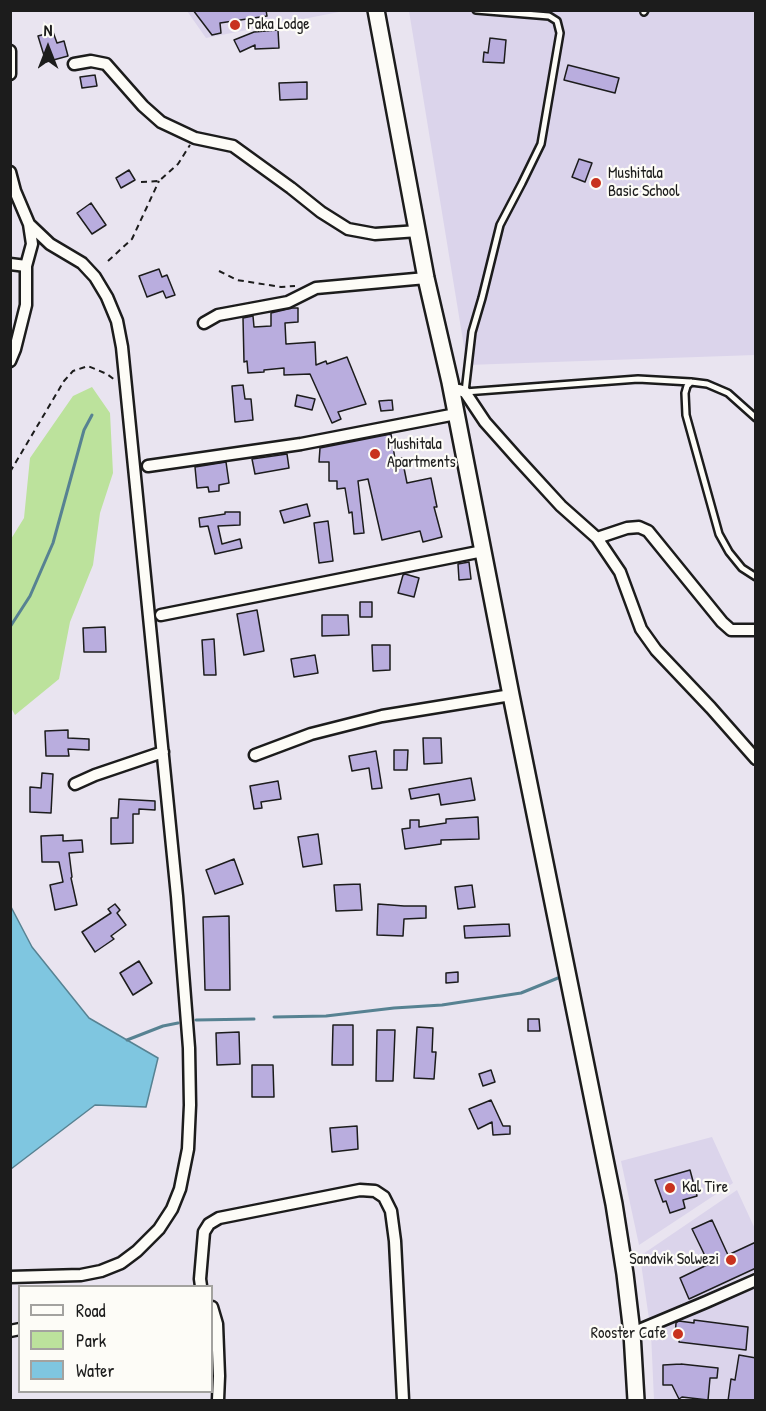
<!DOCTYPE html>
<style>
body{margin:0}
#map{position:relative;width:766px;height:1411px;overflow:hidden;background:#e9e4f0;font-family:"Patrick Hand",sans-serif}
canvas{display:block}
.frame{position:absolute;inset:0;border:12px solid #1c1c1c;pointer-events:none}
.legend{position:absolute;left:18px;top:1285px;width:195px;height:108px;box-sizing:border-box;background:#fdfcf7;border:2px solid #a3a29f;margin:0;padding:8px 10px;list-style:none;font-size:18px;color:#1c1c1c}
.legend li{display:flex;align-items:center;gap:12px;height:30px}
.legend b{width:30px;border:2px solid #a3a29f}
.north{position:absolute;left:18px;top:18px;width:60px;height:60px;-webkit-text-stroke:4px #fdfcf7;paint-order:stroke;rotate:0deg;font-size:16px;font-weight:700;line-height:24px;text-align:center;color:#1c1c1c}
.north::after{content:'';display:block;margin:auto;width:21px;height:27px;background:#1c1c1c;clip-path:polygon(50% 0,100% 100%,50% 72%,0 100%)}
</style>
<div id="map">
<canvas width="766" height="1411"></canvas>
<div class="frame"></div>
<ul class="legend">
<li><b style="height:8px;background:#fdfcf7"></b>Road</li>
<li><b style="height:16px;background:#bce29c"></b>Park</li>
<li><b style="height:16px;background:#7fc6e0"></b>Water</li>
</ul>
<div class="north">N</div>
</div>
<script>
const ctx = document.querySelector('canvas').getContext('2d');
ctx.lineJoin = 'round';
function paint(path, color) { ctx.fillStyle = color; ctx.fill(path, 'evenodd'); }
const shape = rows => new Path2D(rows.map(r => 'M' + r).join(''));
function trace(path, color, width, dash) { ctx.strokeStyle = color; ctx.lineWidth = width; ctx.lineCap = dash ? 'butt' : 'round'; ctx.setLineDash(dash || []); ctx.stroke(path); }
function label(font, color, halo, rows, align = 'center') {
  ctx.font = font + ' "Patrick Hand",sans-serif'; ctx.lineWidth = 4.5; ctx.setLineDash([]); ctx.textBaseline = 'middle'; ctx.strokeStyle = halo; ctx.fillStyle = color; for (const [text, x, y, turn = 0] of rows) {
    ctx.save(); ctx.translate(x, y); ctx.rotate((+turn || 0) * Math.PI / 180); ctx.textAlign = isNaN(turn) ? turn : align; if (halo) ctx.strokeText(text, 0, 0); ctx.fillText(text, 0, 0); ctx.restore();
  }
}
paint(shape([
 [339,10,339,12,206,38,187,11],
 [409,11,755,11,755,355,467,365],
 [712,1137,733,1183,639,1245,621,1161],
 [737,1190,755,1229,755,1272,649,1319,640,1256],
 [755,1286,755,1400,654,1400,651,1333]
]), '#dbd4eb');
paint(shape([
 [92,387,110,413,113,473,100,513,93,565,70,622,59,679,15,715,10,706,11,539,24,518,30,458,73,396]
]), '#bce29c');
const water = shape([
 [10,905,32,947,89,1018,158,1058,146,1107,95,1105,11,1169,10,905]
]);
paint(water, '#7fc6e0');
trace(water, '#578292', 1.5);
trace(shape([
 [10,627,30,596,53,543,84,430,92,415],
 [274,1017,326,1016,394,1008,442,1005,521,993,558,978],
 [196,1020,254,1019],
 [127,1040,163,1026,178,1023]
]), '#578292', 3);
const building = shape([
 [193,10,266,10,267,16,220,23,221,33,212,35,193,10],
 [278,30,279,48,255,49,255,45,240,52,234,40,254,32,278,30],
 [53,32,57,43,64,41,68,56,46,62,38,36,53,32],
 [490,38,506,40,504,63,483,62,484,52,488,53,490,38],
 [568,65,619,78,615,93,564,80,568,65],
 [95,75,97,86,82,88,80,77,95,75],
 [307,82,307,99,280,100,279,83,307,82],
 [579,159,592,163,585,182,572,177,579,159],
 [129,170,135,180,121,188,116,178,129,170],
 [91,203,106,225,92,234,77,213,91,203],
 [159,269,162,277,167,275,175,295,166,298,163,291,147,297,139,276,159,269],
 [292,308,298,308,298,322,285,323,286,344,315,342,316,365,326,361,327,364,347,357,366,404,338,412,341,419,332,423,310,374,284,375,284,368,264,370,264,372,248,373,247,361,244,362,243,318,253,316,254,327,271,326,271,313,292,308],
 [243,385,245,399,251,399,253,420,235,422,232,386,243,385],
 [297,395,315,399,312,410,295,406,297,395],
 [392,400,393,410,381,411,379,401,392,400],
 [391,434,395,459,402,458,407,483,431,478,437,507,434,507,442,537,423,542,420,531,382,540,368,479,358,481,364,533,354,534,352,512,349,513,345,488,337,489,337,481,329,481,329,462,319,462,320,448,391,434],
 [287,454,289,468,255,474,252,459,287,454],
 [226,462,229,483,219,485,219,491,209,492,208,487,197,488,195,467,226,462],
 [307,504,310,516,284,523,280,511,307,504],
 [225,512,240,512,240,525,218,526,222,544,240,539,242,548,215,554,208,526,200,527,199,518,225,514,225,512],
 [328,521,333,561,319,563,314,523,328,521],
 [469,562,471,579,459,580,458,564,469,562],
 [405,574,419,578,414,597,398,593,403,575,405,574],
 [360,602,372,602,372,617,360,617,360,602],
 [257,610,264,651,244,655,237,614,257,610],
 [322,615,348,615,349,635,322,636,322,615],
 [105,627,106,652,84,652,83,628,105,627],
 [214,639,216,675,204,675,202,640,214,639],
 [372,645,390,645,390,670,373,671,372,645],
 [315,655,318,673,294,677,291,659,315,655],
 [68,730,68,738,89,739,89,750,68,749,69,756,46,756,45,731,68,730],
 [423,738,441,738,442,763,424,764,423,738],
 [394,750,408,750,407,770,394,770,394,750],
 [376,751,382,788,372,789,369,768,352,771,349,756,376,751],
 [42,773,53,774,51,813,30,812,30,787,41,788,42,773],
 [471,778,475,800,441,805,439,794,411,799,409,789,471,778],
 [278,781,281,799,261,802,262,808,254,809,250,786,278,781],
 [119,799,155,801,155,810,139,809,139,814,133,814,133,843,111,844,111,818,118,818,119,799],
 [478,817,479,839,441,840,441,844,405,849,402,829,410,828,410,820,419,820,419,827,446,823,446,819,478,817],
 [318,834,322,864,303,867,298,837,318,834],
 [63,835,63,841,82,840,83,852,69,853,72,877,71,878,77,905,55,910,50,885,63,882,59,862,42,862,41,836,63,835],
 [234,859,243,884,215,894,206,870,234,859],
 [360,884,362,910,336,911,334,885,360,884],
 [472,885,475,907,458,909,455,887,472,885],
 [115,904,120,910,117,913,126,925,111,936,114,939,95,952,82,932,111,913,108,909,115,904],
 [378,904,404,906,426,906,426,918,404,919,403,936,377,935,378,904],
 [229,916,230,990,205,990,203,917,229,916],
 [509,924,510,936,465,938,464,926,509,924],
 [139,961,152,983,133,995,120,973,139,961],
 [458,972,458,982,446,983,446,973,458,972],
 [528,1019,539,1019,540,1031,528,1031,528,1019],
 [333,1025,353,1025,353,1065,332,1065,333,1025],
 [417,1027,433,1028,432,1052,436,1052,434,1079,414,1078,417,1027],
 [377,1030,395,1030,393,1081,376,1081,377,1030],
 [239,1032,240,1064,217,1065,216,1033,239,1032],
 [252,1065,273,1065,274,1097,252,1097,252,1065],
 [491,1070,495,1082,483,1086,479,1074,491,1070],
 [491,1100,503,1126,510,1126,510,1134,493,1135,492,1122,478,1129,469,1109,491,1100],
 [357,1126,358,1149,332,1152,330,1128,357,1126],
 [690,1170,697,1196,683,1200,685,1208,670,1213,666,1201,663,1202,655,1180,690,1170],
 [712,1220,728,1255,756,1242,756,1268,689,1299,680,1278,709,1264,692,1229,712,1220],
 [694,1320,748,1327,746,1350,679,1342,680,1337,675,1337,676,1323,679,1321,694,1323,694,1320],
 [739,1355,756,1358,756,1401,728,1401,731,1379,735,1380,739,1355],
 [681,1364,718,1368,717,1378,710,1378,708,1400,682,1397,679,1399,672,1385,663,1385,663,1365,681,1364]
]);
paint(building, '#b9adde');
trace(building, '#1c1c1c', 1.5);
const service = shape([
 [476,10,549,16,557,21,560,33,541,144,522,183,500,225,482,298,472,332,465,392,638,379,691,382,707,384,728,393,756,418],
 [644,12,645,10],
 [691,382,687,386,685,393,686,415,719,534,729,552,742,568,756,577]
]);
const minor = shape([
 [10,51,10,74],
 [74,64,91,61,106,64,143,106,161,122,195,138,233,146,291,188,321,212,348,229,375,234,418,231],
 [10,172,15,191,29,224,32,244,26,266,26,305,15,349,10,361],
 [10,264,26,266],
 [204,323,218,315,288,302,316,288,426,278],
 [452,391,459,390,465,392,485,422,517,458,561,506,597,538,620,572,641,629,656,650,711,708,756,759],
 [148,466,301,444,456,414],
 [597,538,627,528,639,527,648,531,722,622,731,630,756,630],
 [161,615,483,551],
 [255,755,311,734,382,716,511,695],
 [75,784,95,775,163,752],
 [10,1277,81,1275,101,1271,121,1263,137,1251,159,1229,172,1209,180,1189,188,1149,190,1105,189,1048,177,896,122,347,117,321,107,297,95,277,82,263,50,244,29,224],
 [201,1286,200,1279,204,1232,209,1224,219,1218,360,1190,375,1191,384,1197,391,1211,395,1241,403,1400],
 [212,1307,217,1324,219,1376,218,1400],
 [10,1331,20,1329],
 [632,1333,706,1302,756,1280]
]);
const secondary = shape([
 [376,10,426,278,450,382,511,695,614,1204,625,1274,632,1333,636,1400]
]);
trace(service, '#1c1c1c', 10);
trace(minor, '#1c1c1c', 15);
trace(secondary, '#1c1c1c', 20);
trace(shape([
 [141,182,159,181,178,164,190,145],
 [108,261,132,239,159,181],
 [219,271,237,280,281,287,295,286],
 [10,472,64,381,73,371,88,366,107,374,115,380]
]), '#1c1c1c', 2, [6, 4.5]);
trace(service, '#fdfcf7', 5);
trace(minor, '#fdfcf7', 10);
trace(secondary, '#fdfcf7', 15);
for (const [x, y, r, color] of [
 [235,25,6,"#c8321e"],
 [596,183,6,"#c8321e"],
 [375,454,6,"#c8321e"],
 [670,1188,6,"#c8321e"],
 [731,1260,6,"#c8321e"],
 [678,1334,6,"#c8321e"]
]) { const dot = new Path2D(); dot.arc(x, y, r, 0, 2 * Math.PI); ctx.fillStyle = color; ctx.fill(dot); trace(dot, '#fdfcf7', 2); }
label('16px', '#1c1c1c', '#fdfcf7', [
 ["Paka Lodge",247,25],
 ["Mushitala",608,174],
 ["Basic School",608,192],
 ["Mushitala",387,445],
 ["Apartments",387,463],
 ["Kal Tire",682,1188],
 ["Sandvik Solwezi",719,1260,"right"],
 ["Rooster Cafe",666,1334,"right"]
], 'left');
</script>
